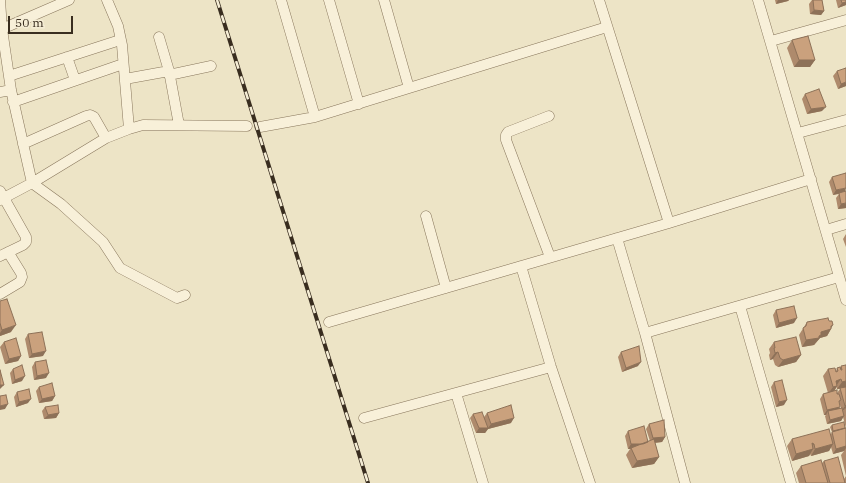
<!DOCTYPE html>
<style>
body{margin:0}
#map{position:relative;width:846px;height:483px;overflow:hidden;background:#ede4c6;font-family:"IBM Plex Serif",serif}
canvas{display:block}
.scale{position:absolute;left:8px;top:16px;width:65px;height:18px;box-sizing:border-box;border:2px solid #392d1f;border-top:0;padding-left:5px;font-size:12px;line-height:14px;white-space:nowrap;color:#392d1f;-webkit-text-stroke:3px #f5edd5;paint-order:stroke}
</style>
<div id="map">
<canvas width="846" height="483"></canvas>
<div class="scale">50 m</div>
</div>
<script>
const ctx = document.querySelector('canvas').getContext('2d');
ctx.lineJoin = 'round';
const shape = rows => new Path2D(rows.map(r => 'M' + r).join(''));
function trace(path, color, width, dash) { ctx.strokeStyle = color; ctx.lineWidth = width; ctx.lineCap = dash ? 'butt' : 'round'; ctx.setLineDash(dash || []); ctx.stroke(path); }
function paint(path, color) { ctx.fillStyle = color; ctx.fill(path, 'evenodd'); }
const minor = shape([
 [0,0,2,29,11,90,32,183,61,204,103,242,120,268,177,298,185,295],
 [107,0,118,26,122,45,129,129],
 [281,0,315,117],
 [329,0,359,104],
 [384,0,409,88],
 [599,0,669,223],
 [758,0,846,300],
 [2,29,69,0],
 [159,37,169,71,179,125],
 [771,41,846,20],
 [67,57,75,80],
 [169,75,211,66],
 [9,76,120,40],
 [125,79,169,71],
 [0,92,11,90],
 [13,102,123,64],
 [549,116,508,132,506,135,506,140,550,257],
 [260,127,315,117,607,27],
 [798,133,846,120],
 [23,144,86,116,90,115,94,117,106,138],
 [0,191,26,237,26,242,23,245,0,256],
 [0,200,32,183,106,138,129,129,143,125,247,126],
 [426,216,446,288],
 [826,230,846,224],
 [617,238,645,333,685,483],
 [521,266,551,367,590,483],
 [0,294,20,282,22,277,21,273,8,252],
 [740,306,791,483],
 [329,322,669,223,811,179],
 [645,333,839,277],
 [456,393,483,483],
 [364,418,551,367]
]);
trace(minor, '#88765c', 11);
trace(minor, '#f8f0d9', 10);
const rail = shape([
 [217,0,368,483]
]);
trace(rail, '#392d1f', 4);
trace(rail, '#f5edd5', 2.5, [8]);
paint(shape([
 [775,0,789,0,788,1,776,4],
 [812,0,822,0,824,11,821,15,810,14,809,4],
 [836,0,846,0,846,5,838,8],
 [792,40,815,60,810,67,794,67,787,48],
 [837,71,846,86,838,89,833,76],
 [805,94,822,111,807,114,802,99],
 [832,177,846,208,838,209,836,198,839,194,833,195,829,182],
 [846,234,846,247,843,239],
 [0,301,11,332,0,336],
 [776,310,794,323,776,328,773,315],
 [807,322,831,328,831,329,827,336,820,338,814,345,802,347,799,335],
 [28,334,43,356,29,358,25,339],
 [4,342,21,356,18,361,5,364,0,347],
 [774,342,801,355,796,362,778,367,775,365,773,359,770,360,769,355,770,353,769,349],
 [621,352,638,366,622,372,618,357],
 [35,362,46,378,34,380,32,367],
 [846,365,846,428,843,417,841,421,827,424,825,416,826,415,824,415,820,399,823,394,828,393,823,376,828,369,836,371,837,368],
 [837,387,837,389,840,389,837,393,834,391],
 [839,402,841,408,839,409],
 [13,369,22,381,12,384,10,373],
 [774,382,784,405,776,407,771,387],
 [39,387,55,396,52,401,39,403,36,391],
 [17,392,28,403,16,407,14,397],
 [45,407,59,413,56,418,44,419,42,411],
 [487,413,511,423,488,429,485,433,476,433,470,418,473,414,484,417],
 [649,424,665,437,662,442,655,443,659,457,654,464,632,468,626,455,630,449,628,449,625,436,628,431,648,442,650,441,646,429],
 [832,425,846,428,846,483,799,483,796,473,801,466,822,463,824,461,844,479,846,476,841,455,844,451,833,454,831,447,829,451,811,456,810,454,809,456,792,461,787,446,792,439,831,434,832,432,830,427]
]), '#ae8a6c');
paint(shape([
 [778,0,789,0,788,1,776,4],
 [846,2,846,5,838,8,842,3],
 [814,10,824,11,821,15,810,14],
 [799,60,815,60,810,67,794,67],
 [846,82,846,86,838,89,841,84],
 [826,107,822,111,807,114,811,109],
 [846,188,845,192,833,195,836,190],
 [846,203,846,208,838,209,841,204],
 [797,318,794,323,776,328,779,323],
 [16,325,11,332,0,336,0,333,2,330],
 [833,325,830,330,831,329,827,336,820,338,814,345,802,347,806,340],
 [46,351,43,356,29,358,32,354],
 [778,352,773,359,770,360,775,353],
 [801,355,796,362,778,367,783,360],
 [21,356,18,361,5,364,9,359],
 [641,362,638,366,622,372,626,368],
 [49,373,46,378,34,380,37,376],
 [25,376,22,381,12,384,15,380],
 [841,379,836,386,836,381],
 [846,381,846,387,837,389,842,382],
 [0,385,4,385,0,389],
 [837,386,833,393,828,394,833,387],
 [55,396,52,401,39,403,42,399],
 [31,399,28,403,16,407,19,402],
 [787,400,784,405,776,407,779,402],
 [8,404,5,409,0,410,0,406],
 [846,405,846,409,845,408,844,410,842,410,845,406],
 [840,407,837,411,828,411,826,415,824,415,827,410],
 [59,413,56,418,44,419,48,415],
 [844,416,841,421,827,424,830,420],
 [514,418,511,423,488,429,485,433,476,433,479,428,488,428,491,424],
 [665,437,662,442,650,443,653,438],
 [649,443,645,448,628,449,631,444],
 [812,443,814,444,809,450,813,449,809,456,792,461,796,454],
 [833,444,829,451,811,456,815,449],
 [846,446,846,448,844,451,833,454,836,449],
 [659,457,654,464,632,468,637,461]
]), '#8d7158');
const building = shape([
 [813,0,822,0,824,11,814,10,813,0],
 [841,0,846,0,846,2,842,3,841,0],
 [808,36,815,60,799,60,792,40,808,36],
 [846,68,846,82,841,84,837,71,846,68],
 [819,89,826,107,811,109,805,94,819,89],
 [846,173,846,188,836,190,832,177,846,173],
 [846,191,846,203,841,204,839,193,846,191],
 [7,299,16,325,2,330,0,323,0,301,7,299],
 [794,306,797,318,779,323,776,310,794,306],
 [828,318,829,321,832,321,833,325,831,326,831,329,821,332,821,335,819,336,819,338,806,340,803,328,806,326,807,322,828,318],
 [42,332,46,351,32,354,28,334,42,332],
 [796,337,801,355,783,360,780,358,778,352,775,353,774,348,775,348,774,342,796,337],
 [16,338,21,356,9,359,4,342,16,338],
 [639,346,641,362,626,368,621,352,639,346],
 [46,360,49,373,37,376,35,362,46,360],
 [22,365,25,376,15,380,13,369,22,365],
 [846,365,846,381,842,382,841,379,836,381,837,386,833,387,828,369,835,368,836,372,838,371,837,368,840,367,841,370,842,370,841,366,846,365],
 [0,370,4,385,0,385,0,370],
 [782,380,787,400,779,402,774,382,782,380],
 [52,383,55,396,42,399,39,387,52,383],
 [846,387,846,405,845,406,840,388,846,387],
 [29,389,31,399,19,402,17,392,29,389],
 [837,390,837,394,839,394,841,400,839,401,840,407,827,410,823,394,837,390],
 [6,395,8,404,0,406,0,396,6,395],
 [58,405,59,413,48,415,45,407,58,405],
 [511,405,514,418,491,424,487,413,511,405],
 [842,408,844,416,830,420,828,411,842,408],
 [482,412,488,428,479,428,473,414,482,412],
 [664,420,665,437,653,438,649,424,664,420],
 [844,422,845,428,833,431,832,425,844,422],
 [644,426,648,442,643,444,631,444,628,431,644,426],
 [846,428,846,446,836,449,832,432,846,428],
 [829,429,833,444,815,449,814,444,812,443,813,449,796,454,792,439,829,429],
 [654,439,659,457,637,461,631,448,654,439],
 [838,457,845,483,830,483,824,461,838,457],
 [821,460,828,483,806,483,801,466,821,460]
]);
paint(building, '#caa17d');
trace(building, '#8d7158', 1);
</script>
